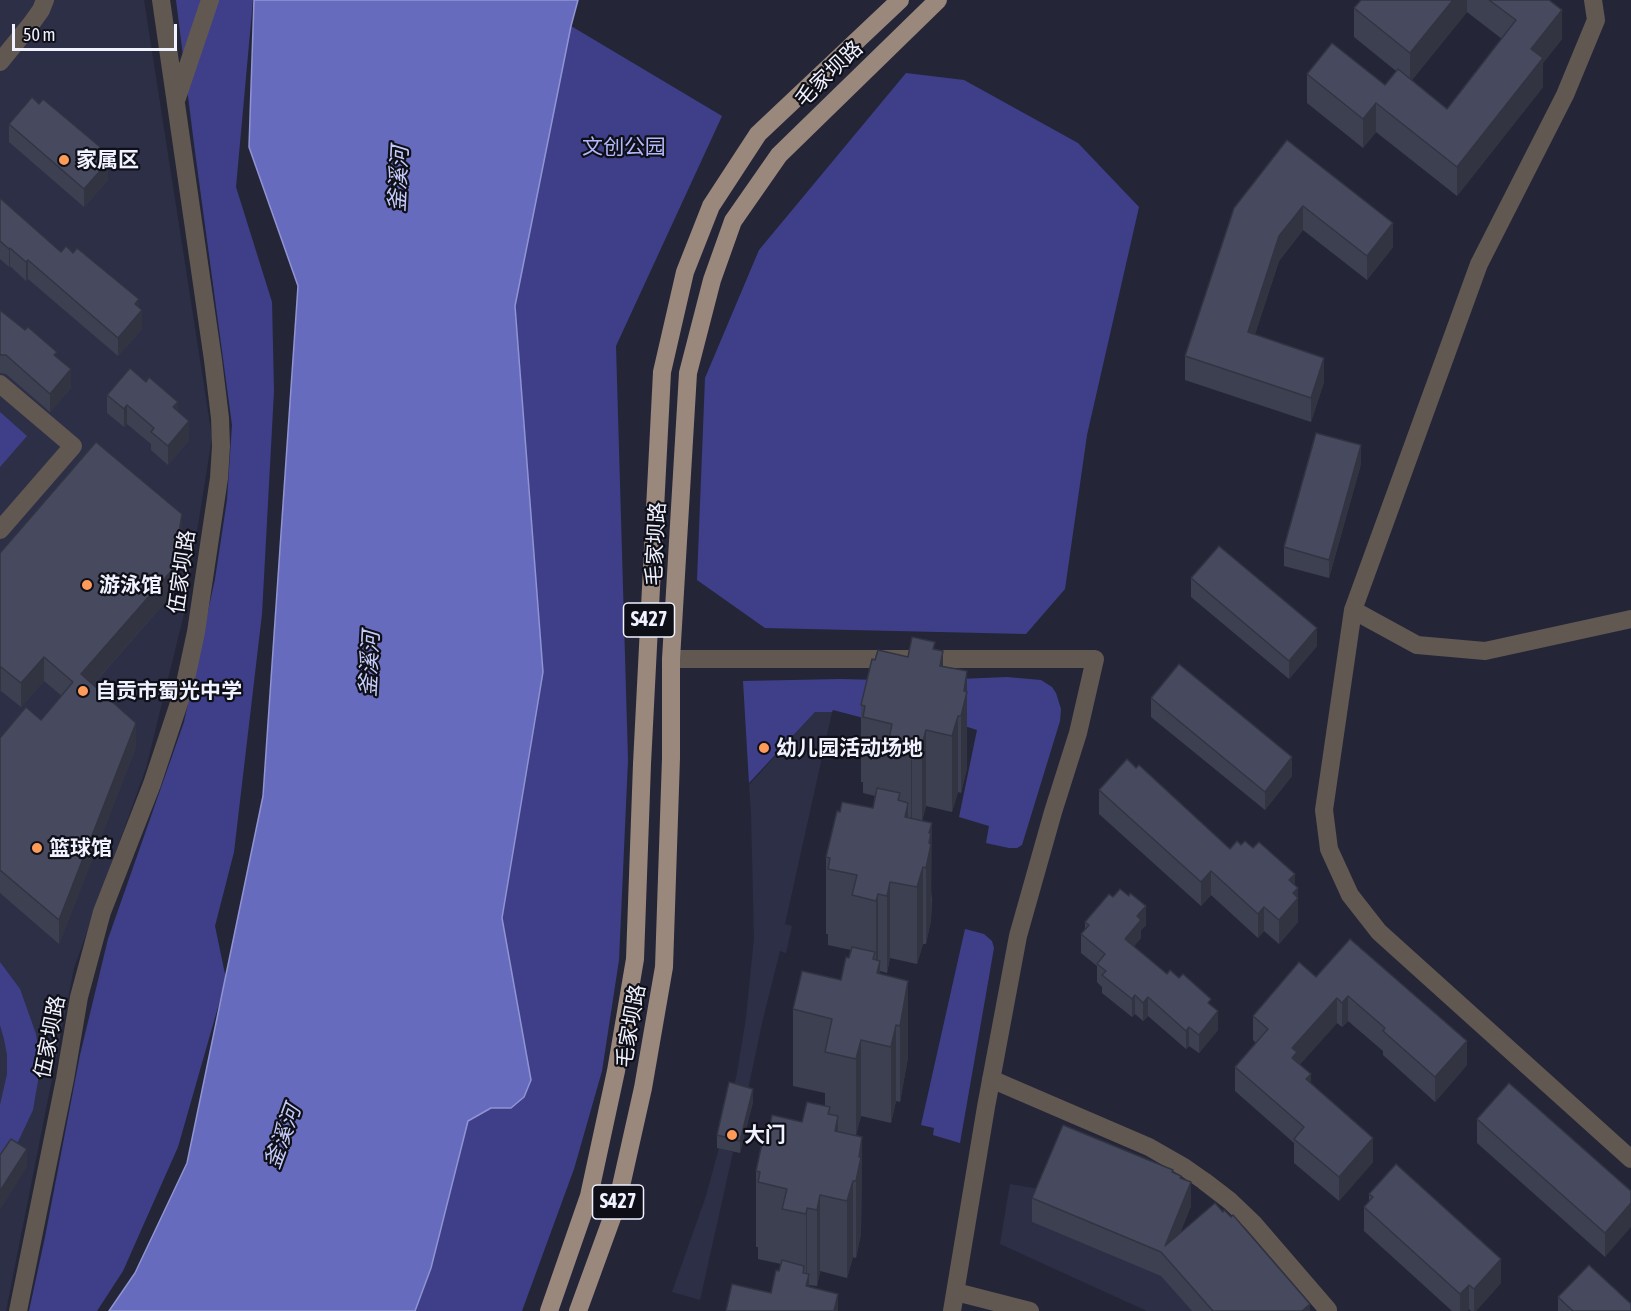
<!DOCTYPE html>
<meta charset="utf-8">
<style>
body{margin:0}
#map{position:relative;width:1631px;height:1311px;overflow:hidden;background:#242638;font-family:"Asap Condensed",sans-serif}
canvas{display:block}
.scale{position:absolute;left:12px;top:24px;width:165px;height:27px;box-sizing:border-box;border:3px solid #f0f2ff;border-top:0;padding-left:8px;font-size:18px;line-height:21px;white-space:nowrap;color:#f0f2ff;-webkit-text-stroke:4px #0f0f18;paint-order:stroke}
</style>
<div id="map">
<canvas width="1631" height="1311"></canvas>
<div class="scale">50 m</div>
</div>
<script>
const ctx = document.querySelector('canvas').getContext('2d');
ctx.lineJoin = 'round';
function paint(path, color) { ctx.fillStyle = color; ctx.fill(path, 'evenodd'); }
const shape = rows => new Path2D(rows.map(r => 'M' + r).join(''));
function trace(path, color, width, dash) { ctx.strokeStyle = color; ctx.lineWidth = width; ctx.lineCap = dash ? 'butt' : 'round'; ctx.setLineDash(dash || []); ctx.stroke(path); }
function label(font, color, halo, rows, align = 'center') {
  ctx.font = font + ' "Asap Condensed","Noto Sans SC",sans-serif'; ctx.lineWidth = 4.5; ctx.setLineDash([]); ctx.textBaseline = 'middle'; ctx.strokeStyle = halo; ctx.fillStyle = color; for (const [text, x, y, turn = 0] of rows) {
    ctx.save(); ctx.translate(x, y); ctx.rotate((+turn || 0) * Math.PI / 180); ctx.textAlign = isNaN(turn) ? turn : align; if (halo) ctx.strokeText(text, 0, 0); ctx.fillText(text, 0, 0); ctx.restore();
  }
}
paint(shape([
 [0,0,144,0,212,437,184,614,146,768,74,968,6,1311,0,1311],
 [815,712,832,712,785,924,792,926,786,953,780,951,762,1023,746,1099,732,1095,737,1073,746,1018,754,938,751,812,749,785],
 [719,1148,733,1152,700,1300,672,1292,706,1196],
 [1010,1184,1045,1190,1032,1222,1143,1268,1154,1266,1192,1311,1147,1311,1000,1244]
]), '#2d2f47');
paint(shape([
 [176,0,253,0,236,187,272,302,274,391,262,614,234,852,215,926,226,979,178,1147,123,1271,97,1311,29,1311,45,1237,80,1055,108,939,184,722,215,579,227,500,232,425,194,144],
 [571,26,722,116,616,346,628,760,619,960,602,1071,574,1169,522,1311,415,1311,431,1268,468,1121,491,1108,511,1108,531,1080,502,918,543,672,515,306],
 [906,73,964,80,1078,143,1139,207,1087,435,1065,589,1026,634,765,628,697,580,705,378,759,250],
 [0,412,27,436,0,467],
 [1007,677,1041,680,1052,687,1056,693,1061,709,1060,721,1022,845,1017,848,1009,848,986,843,989,826,959,817,977,730,927,714,935,680],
 [840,679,920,681,902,728,833,710,832,712,815,712,749,783,743,681],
 [965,929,984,934,992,941,994,948,960,1143,933,1135,934,1128,921,1125],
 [0,962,20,989,36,1034,39,1054,39,1075,33,1110,16,1146,0,1171,0,1105,7,1074,7,1055,4,1039,0,1025]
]), '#3f3f89');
const water = shape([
 [254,0,578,0,571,26,515,306,543,672,502,918,531,1080,524,1097,511,1108,491,1108,468,1121,431,1268,415,1311,109,1311,135,1273,187,1163,263,796,298,286,249,147,254,0]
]);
paint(water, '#676bbe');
trace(water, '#9094d2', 1.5);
trace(shape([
 [1593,0,1596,20,1565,95,1479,264,1353,610,1324,810,1329,849,1350,895,1379,932,1631,1159],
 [0,62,31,24,41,10,45,0],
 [177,98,210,0],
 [0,384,73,446,0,530],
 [1353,610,1417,645,1485,651,1631,619],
 [671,659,1095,659,1078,733,1053,812,1018,936,986,1107,952,1311],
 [991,1079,1149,1147,1184,1167,1204,1181,1230,1201,1253,1223,1328,1310],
 [956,1292,1030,1311],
 [18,1311,65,1079,79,997,102,912,152,784,184,688,196,632,219,478,221,446,220,418,213,360,161,0]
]), '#615852', 18);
trace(shape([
 [549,1311,589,1196,616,1071,635,959,642,764,662,372,685,272,711,206,758,134,900,0],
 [578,1311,617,1204,643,1088,664,967,671,758,671,659,688,373,712,280,733,221,779,155,938,0]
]), '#9b887c', 18);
paint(shape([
 [1361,0,1549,0,1562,39,1543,63,1543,87,1457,196,1376,132,1363,148,1307,103,1307,74,1385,85,1396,71,1354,37,1354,8],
 [1467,12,1502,39,1447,109,1412,80],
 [9,124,105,159,108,180,84,207,9,142],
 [1287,140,1393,247,1367,280,1303,230,1279,261,1255,334,1324,382,1311,422,1185,380,1185,356],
 [0,198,61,252,139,308,142,329,118,356,28,279,26,281,10,266,9,267,0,259],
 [0,310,57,358,71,388,50,412,6,374,0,373],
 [107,395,178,411,189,440,168,465,151,450,151,444,127,424,124,427,107,413],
 [1361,464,1329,578,1284,566,1284,547],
 [182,537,173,593,93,685,136,747,59,944,0,893,0,738,41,720,62,696,44,681,21,707,1,691,0,553],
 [1191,578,1317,646,1289,679,1191,597],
 [935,649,943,666,967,671,967,768,961,793,958,792,952,812,926,806,922,821,932,899,931,920,926,944,923,944,917,964,890,958,887,973,880,971,880,974,908,981,908,1057,900,1102,896,1101,891,1123,861,1116,856,1135,862,1137,861,1234,856,1258,853,1257,847,1278,820,1271,817,1286,809,1285,809,1287,838,1311,771,1293,781,1264,758,1259,758,1247,756,1247,756,1171,770,1125,802,1122,825,1106,825,1093,793,1086,793,1009,841,980,851,950,828,945,828,934,826,934,826,857,840,812,873,808,875,796,863,793,863,782,861,782,861,705,875,660,908,657],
 [1151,698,1292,776,1265,810,1151,717],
 [1099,790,1230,849,1295,885,1298,897,1298,922,1279,944,1264,931,1258,938,1211,895,1201,906,1099,814],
 [1085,922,1146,925,1141,930,1141,938,1134,946,1167,974,1211,1005,1218,1030,1199,1053,1189,1046,1186,1049,1148,1016,1143,1021,1135,1014,1132,1017,1102,993,1102,987,1097,982,1097,966,1081,953,1081,934,1085,929],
 [1316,977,1467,1065,1435,1102,1383,1055,1383,1051,1348,1021,1342,1027,1337,1023,1300,1064,1311,1083,1373,1162,1339,1201,1294,1163,1294,1143,1235,1091,1235,1067,1256,1043,1253,1040,1253,1016],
 [753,1102,740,1153,717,1148,717,1135],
 [1477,1119,1631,1191,1605,1257,1477,1143],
 [1173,1173,1181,1178,1191,1206,1180,1233,1310,1311,1192,1311,1161,1276,1032,1222,1032,1198],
 [1369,1194,1501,1283,1476,1311,1471,1311,1469,1309,1467,1311,1452,1311,1364,1231,1364,1207,1369,1202],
 [1558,1297,1630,1303,1631,1311,1558,1311]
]), '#3d4051');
paint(shape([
 [1453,0,1467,0,1467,12,1410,82,1410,53],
 [1562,10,1562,39,1543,63,1543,87,1457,196,1457,167,1531,49],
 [1376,103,1376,132,1363,148,1363,119],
 [105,151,105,165,108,162,108,180,84,207,84,189,101,155],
 [1303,206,1303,230,1279,261,1248,356,1248,332,1279,236],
 [1393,223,1393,247,1367,280,1367,256],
 [10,248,10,266,9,267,9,249],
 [28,260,28,279,26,281,26,262],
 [139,299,139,313,142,310,142,329,118,356,118,338,135,304],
 [1324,358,1324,382,1311,422,1311,398],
 [71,369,71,388,50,412,50,394],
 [178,402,178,420,173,407],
 [127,405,127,424,124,427,124,409],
 [189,421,189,440,168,465,168,446],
 [1361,445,1361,464,1329,578,1329,560],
 [182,514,182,537,173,593,81,698,81,674],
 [1317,628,1317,646,1289,679,1289,661],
 [943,651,943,727,940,666],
 [44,657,44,681,21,707,21,683],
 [1,667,1,691,0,692,0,669],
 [967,671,967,768,961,793,961,716],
 [958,716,958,792,952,812,952,736],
 [136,723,136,747,59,944,59,920],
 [926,730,926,806,922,821,922,745],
 [912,743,912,819,911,826,911,749],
 [1292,757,1292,776,1265,810,1265,792],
 [908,803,908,879,905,817],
 [932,823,931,920,926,944,926,868,929,833],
 [923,867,923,944,917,964,917,887],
 [1211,871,1211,895,1201,906,1201,882],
 [1295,874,1295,891,1298,888,1298,899,1298,898,1298,922,1279,944,1279,920,1289,880],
 [890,882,890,958,887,973,887,896],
 [878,894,878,970,880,961,880,1037,876,977,876,901],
 [1146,906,1146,925,1141,930,1141,938,1125,957,1125,939,1137,916],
 [1264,907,1264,931,1258,938,1258,914],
 [908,981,908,1057,900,1102,900,1026],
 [1135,995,1135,1014,1132,1017,1132,999],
 [1348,996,1348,1021,1342,1027,1342,1003],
 [1148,997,1148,1016,1143,1021,1143,1003],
 [1337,998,1337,1023,1297,1068,1292,1082,1292,1048],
 [1218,1011,1218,1030,1199,1053,1199,1035],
 [896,1025,896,1101,891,1123,891,1047],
 [1189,1027,1189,1046,1186,1049,1186,1031],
 [861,1040,861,1116,856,1136,856,1059],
 [1467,1041,1467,1065,1435,1102,1435,1077],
 [1311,1074,1311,1099,1306,1079],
 [753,1089,753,1102,740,1153,740,1141],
 [838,1116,838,1193,835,1131],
 [862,1137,861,1234,856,1258,856,1181],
 [1373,1138,1373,1162,1339,1201,1339,1177],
 [27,1149,27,1167,0,1210,0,1191],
 [853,1181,853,1257,847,1278,847,1201],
 [1191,1182,1191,1206,1169,1260,1165,1246],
 [820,1195,820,1271,817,1286,817,1210],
 [1631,1203,1631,1227,1605,1257,1605,1233],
 [807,1208,807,1282,809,1274,809,1311,806,1311,806,1214],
 [1501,1259,1501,1283,1476,1311,1474,1311,1474,1289],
 [1469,1285,1469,1309,1467,1311,1460,1311,1460,1294],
 [838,1294,838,1311,834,1311],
 [1310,1304,1310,1311,1302,1311]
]), '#323442');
const building = shape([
 [1361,0,1453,0,1410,53,1354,8,1361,0],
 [1489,0,1549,0,1562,10,1531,49,1543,58,1457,167,1376,103,1363,119,1307,74,1332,43,1385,85,1398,69,1447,109,1516,20,1489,0],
 [32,97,39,104,43,99,105,151,101,155,108,162,84,189,9,124,32,97],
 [1287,140,1393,223,1367,256,1303,206,1279,236,1248,332,1324,358,1311,398,1185,356,1234,208,1287,140],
 [0,198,61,252,66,246,73,253,77,248,139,299,135,304,142,310,118,338,28,260,26,262,10,248,9,249,0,241,0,198],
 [0,310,25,330,28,327,57,352,54,355,71,369,50,394,6,355,0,355,0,310],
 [130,368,146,382,149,377,178,402,173,407,189,421,168,446,151,432,154,428,127,405,124,409,107,395,130,368],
 [1316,433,1361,445,1329,560,1284,547,1316,433],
 [96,442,182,514,173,569,81,674,136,723,59,920,0,870,0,738,26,707,41,720,73,682,44,657,21,683,1,667,0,669,0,553,96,442],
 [1219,546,1317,628,1289,661,1191,578,1219,546],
 [912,637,935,642,933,649,943,651,940,666,967,671,964,691,967,692,961,716,958,716,952,736,926,730,922,745,912,743,911,749,888,744,892,724,863,717,865,706,861,705,872,659,875,660,878,650,908,657,912,637],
 [1179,664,1292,757,1265,792,1151,698,1179,664],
 [1127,759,1136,768,1139,765,1230,849,1237,841,1241,845,1245,841,1253,848,1259,842,1295,874,1289,880,1298,888,1293,893,1298,898,1279,920,1264,907,1258,914,1211,871,1201,882,1099,790,1127,759],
 [877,788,900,793,898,800,908,803,905,817,932,823,929,833,931,833,929,843,931,844,926,868,923,867,917,887,890,882,887,896,878,894,876,901,852,895,857,875,828,869,830,858,826,857,837,811,840,812,842,802,873,808,877,788],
 [1120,889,1129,896,1130,893,1146,906,1137,916,1141,920,1125,939,1167,974,1170,970,1179,978,1183,974,1211,999,1208,1003,1218,1011,1199,1035,1189,1027,1186,1031,1148,997,1143,1003,1135,995,1132,999,1102,975,1106,971,1097,964,1105,954,1081,934,1089,925,1085,922,1109,894,1113,897,1120,889],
 [1350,939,1467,1041,1435,1077,1383,1031,1385,1028,1348,996,1342,1003,1337,998,1292,1048,1297,1052,1292,1058,1311,1074,1306,1079,1373,1138,1339,1177,1294,1139,1304,1127,1235,1067,1268,1029,1253,1016,1299,962,1316,977,1350,939],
 [852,947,875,952,873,959,880,961,877,973,908,981,900,1026,896,1025,891,1047,861,1040,856,1059,825,1052,832,1019,793,1009,802,971,841,980,846,957,849,958,852,947],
 [729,1082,753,1089,740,1141,717,1135,729,1082],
 [1509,1083,1631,1191,1631,1203,1605,1233,1477,1119,1509,1083],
 [807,1102,830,1107,828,1114,838,1116,835,1131,862,1137,859,1157,861,1157,856,1181,853,1181,847,1201,820,1195,817,1210,807,1208,806,1214,782,1209,787,1189,758,1182,760,1172,756,1171,766,1125,770,1125,772,1115,802,1122,807,1102],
 [1063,1125,1173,1170,1172,1172,1181,1176,1180,1178,1191,1182,1165,1246,1215,1203,1223,1212,1224,1210,1231,1217,1233,1215,1310,1304,1302,1311,1213,1311,1161,1252,1032,1198,1063,1125],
 [11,1139,27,1149,0,1191,0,1155,11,1139],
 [1396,1164,1501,1259,1474,1289,1469,1285,1460,1294,1364,1207,1373,1197,1369,1194,1396,1164],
 [782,1260,804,1266,803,1273,809,1274,806,1286,838,1294,834,1311,726,1311,732,1284,771,1293,776,1270,779,1271,782,1260],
 [1589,1265,1630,1303,1631,1303,1631,1311,1573,1311,1558,1297,1589,1265]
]);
paint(building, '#474a5e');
trace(building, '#323442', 1.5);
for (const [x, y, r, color] of [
 [64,160,6,"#ff9b59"],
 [87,585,6,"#ff9b59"],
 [83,691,6,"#ff9b59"],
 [764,748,6,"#ff9b59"],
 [37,848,6,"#ff9b59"],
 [732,1135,6,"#ff9b59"]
]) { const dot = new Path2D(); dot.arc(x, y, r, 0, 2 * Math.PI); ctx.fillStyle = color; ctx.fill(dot); trace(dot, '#0f0f18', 2); }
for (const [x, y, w] of [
 [649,620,51],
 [618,1202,51]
]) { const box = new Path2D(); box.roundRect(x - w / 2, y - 17, w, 34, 4.5); ctx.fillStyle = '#0f0f18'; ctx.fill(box); trace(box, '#f0f2ff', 1.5); }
label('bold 20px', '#f0f2ff', null, [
 ["S427",649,620],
 ["S427",618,1202]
]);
label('21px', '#f0f2ff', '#0f0f18', [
 ["毛家坝路",829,74,-44],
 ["毛家坝路",656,544,-87],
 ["伍家坝路",182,572,-82],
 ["毛家坝路",631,1026,-80],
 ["伍家坝路",50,1037,-79]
]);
label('21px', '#b2b8fb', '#0f0f18', [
 ["文创公园",624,147]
]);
label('bold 21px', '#f0f2ff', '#0f0f18', [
 ["家属区",76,160],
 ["游泳馆",99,585],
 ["自贡市蜀光中学",95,691],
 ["幼儿园活动场地",776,748],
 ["篮球馆",49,848],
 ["大门",744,1135]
], 'left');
label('italic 22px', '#c5cbf8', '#0f0f18', [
 ["釜溪河",399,179,-87],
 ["釜溪河",370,664,-87],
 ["釜溪河",283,1137,-70]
]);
</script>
